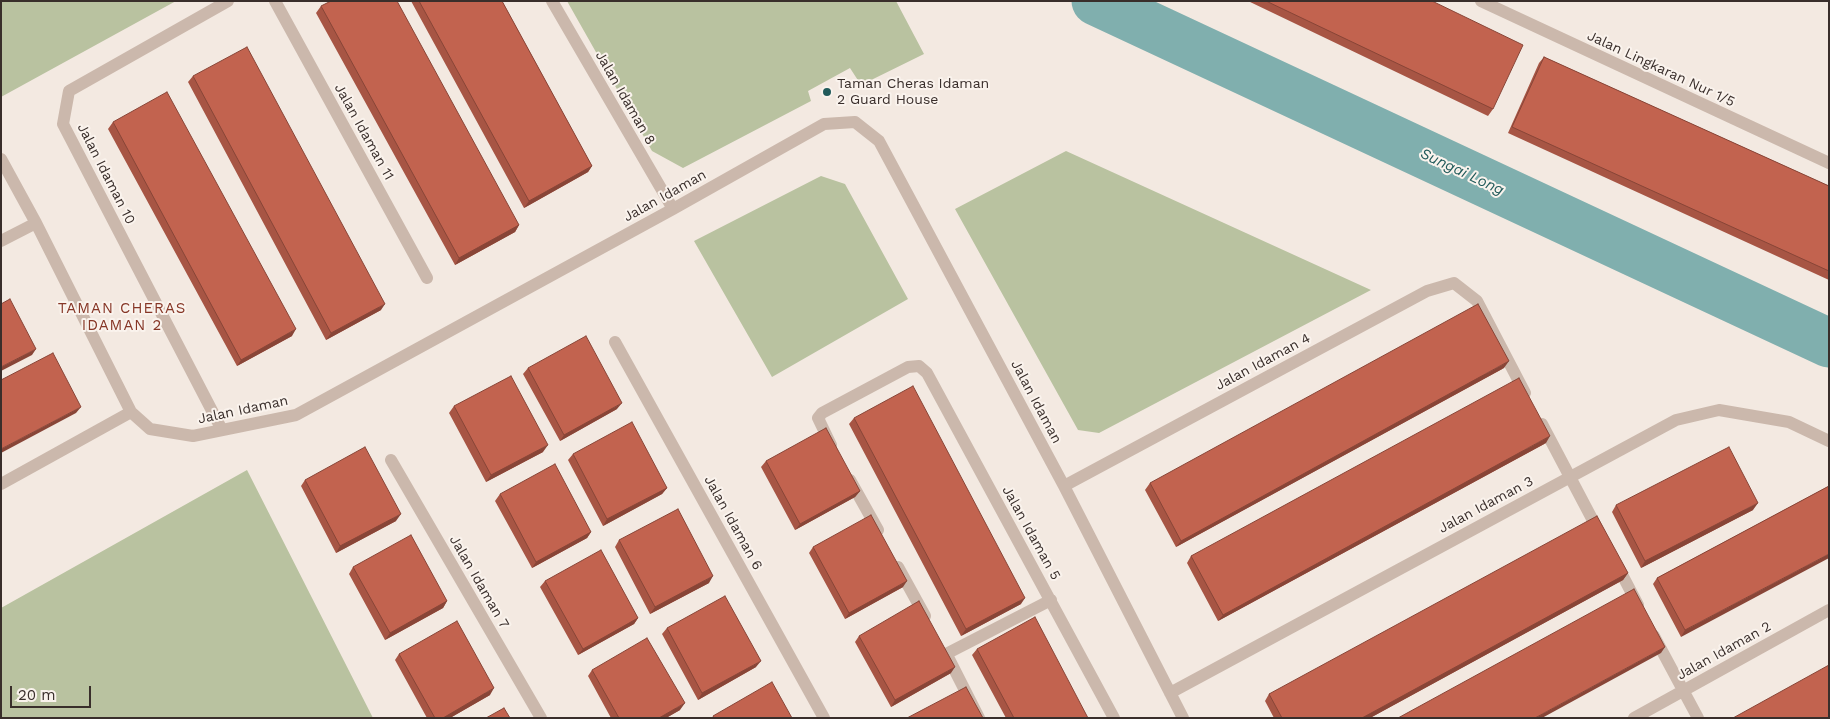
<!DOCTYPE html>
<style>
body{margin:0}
#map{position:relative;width:1830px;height:719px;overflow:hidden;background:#f3e9e1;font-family:"Work Sans",sans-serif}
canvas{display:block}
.frame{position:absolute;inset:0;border:2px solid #392e2b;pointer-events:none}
.scale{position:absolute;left:10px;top:686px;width:81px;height:22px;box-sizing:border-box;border:2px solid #392e2b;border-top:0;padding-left:6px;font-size:15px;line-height:18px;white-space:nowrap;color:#392e2b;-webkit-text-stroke:4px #faf3ed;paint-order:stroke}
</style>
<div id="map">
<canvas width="1830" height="719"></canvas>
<div class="frame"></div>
<div class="scale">20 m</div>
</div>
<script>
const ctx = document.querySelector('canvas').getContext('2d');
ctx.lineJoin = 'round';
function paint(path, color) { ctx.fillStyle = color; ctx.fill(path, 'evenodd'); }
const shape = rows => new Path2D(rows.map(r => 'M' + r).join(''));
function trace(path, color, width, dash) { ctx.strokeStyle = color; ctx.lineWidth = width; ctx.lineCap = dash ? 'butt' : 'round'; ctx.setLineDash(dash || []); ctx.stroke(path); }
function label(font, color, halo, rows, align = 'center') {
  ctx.font = font + ' "Work Sans",sans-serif'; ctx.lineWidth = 4; ctx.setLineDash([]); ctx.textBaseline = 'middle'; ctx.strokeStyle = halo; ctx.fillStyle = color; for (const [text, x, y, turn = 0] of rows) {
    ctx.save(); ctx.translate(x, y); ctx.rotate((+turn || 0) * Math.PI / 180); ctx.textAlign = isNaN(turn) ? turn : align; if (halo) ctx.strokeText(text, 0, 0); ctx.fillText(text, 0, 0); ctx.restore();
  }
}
paint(shape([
 [1,1,176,1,1,97],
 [567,1,896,1,924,54,861,85,850,68,808,91,811,101,683,168,652,151],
 [1066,151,1371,290,1099,433,1078,430,955,209],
 [821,176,845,184,908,299,772,377,694,241],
 [247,470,373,718,1,718,1,608]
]), '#b9c2a0');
trace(shape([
 [1096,1,1829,343]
]), '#80afae', 49);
trace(shape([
 [275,1,427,278],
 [552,1,673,209],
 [1481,1,1829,163],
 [1,159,36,223,131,412,150,429,193,436,296,415,673,209,824,124,855,122,879,141,1064,486,1183,718],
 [1,241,36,223],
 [615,342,824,718],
 [1542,424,1599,532],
 [222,430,63,124,69,91,228,1],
 [831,445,818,418,822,413,908,367,919,366,927,373,1114,718],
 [391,460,541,718],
 [850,480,878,530],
 [1,484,131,412],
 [1064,486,1427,291,1454,283,1477,301,1525,393],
 [1617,565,1638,605],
 [898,567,925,616],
 [1654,636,1698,718],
 [946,654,1051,600],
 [947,655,979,718],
 [1170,693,1676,420,1719,410,1789,422,1829,441],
 [1634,718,1829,610]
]), '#cbb8ac', 12);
paint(shape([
 [411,1,502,1,592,166,588,172,524,208],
 [1248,1,1432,1,1493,109,1488,116],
 [321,6,519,225,515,232,455,265,316,13],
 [1544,57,1829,186,1829,280,1508,133,1539,63],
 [193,76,381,310,326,340,188,82],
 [113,122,292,336,237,366,108,129],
 [528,368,617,409,560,441,523,374],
 [1504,368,1176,547,1145,490,1150,483],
 [454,406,543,452,486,482,449,413],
 [854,418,1021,604,961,636,849,424],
 [1546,443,1218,621,1187,563,1191,556],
 [573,454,667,488,662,494,603,526,568,460],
 [766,461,860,491,855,497,795,530,761,467],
 [305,480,396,521,336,553,301,486],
 [1829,486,1681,637,1653,584,1657,578],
 [500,494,591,532,587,538,532,568,495,501],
 [1616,505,1753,510,1641,568,1612,512],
 [619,540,709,583,650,614,615,547],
 [813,547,903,587,845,619,809,553],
 [353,567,447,601,443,608,385,640,349,574],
 [1628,573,1623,580,1370,718,1274,718,1265,701,1269,694],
 [545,581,638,618,634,624,578,655,540,587],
 [667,628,756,667,698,700,662,634],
 [859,636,951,673,891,707,855,642],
 [977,649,1088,718,1006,718,972,655],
 [399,654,490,695,450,718,427,718,395,660],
 [592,670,680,710,666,718,611,718,588,676]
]), '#a75544');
paint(shape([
 [592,166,588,172,524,208,529,201],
 [519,225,515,232,455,265,459,258],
 [385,304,381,310,326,340,331,333],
 [296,329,292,336,237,366,241,360],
 [36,349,32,355,1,371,1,367],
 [1509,361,1504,368,1176,547,1181,541],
 [622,403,617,409,560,441,564,435],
 [81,407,76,413,1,453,1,449],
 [1550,436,1546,443,1218,621,1223,615],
 [548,445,543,452,486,482,491,475],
 [667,488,662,494,603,526,607,519],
 [860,491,855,497,795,530,800,524],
 [1758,503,1753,510,1641,568,1645,561],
 [401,514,396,521,336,553,340,546],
 [591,532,587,538,532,568,536,562],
 [1829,554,1829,558,1681,637,1685,630],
 [1628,573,1623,580,1370,718,1362,718],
 [713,576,709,583,650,614,655,607],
 [907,581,903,587,845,619,849,613],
 [1025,598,1021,604,961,636,966,629],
 [447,601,443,608,385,640,390,633],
 [638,618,634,624,578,655,583,649],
 [1665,647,1661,653,1542,718,1535,718],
 [761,661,756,667,698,700,702,693],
 [955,667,951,673,891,707,895,700],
 [494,688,490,695,450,718,443,718],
 [685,703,680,710,666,718,659,718]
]), '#884537');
const building = shape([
 [331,1,397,1,519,225,459,258,321,6,331,1],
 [419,1,502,1,592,166,529,201,419,1],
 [1266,1,1432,1,1523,45,1493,109,1266,1],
 [247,47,385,304,331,333,193,76,247,47],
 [1544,57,1829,186,1829,271,1512,127,1544,57],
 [167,92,296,329,241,360,113,122,167,92],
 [10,299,36,349,1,367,1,304,10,299],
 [1478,304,1509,361,1181,541,1150,483,1478,304],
 [586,336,622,403,564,435,528,368,586,336],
 [53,353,81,407,1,449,1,380,53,353],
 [511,376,548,445,491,475,454,406,511,376],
 [1519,378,1550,436,1223,615,1191,556,1519,378],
 [913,386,1025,598,966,629,854,418,913,386],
 [632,422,667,488,607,519,573,454,632,422],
 [826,428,860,491,800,524,766,461,826,428],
 [365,447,401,514,340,546,305,480,365,447],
 [1729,447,1758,503,1645,561,1616,505,1729,447],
 [555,464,591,532,536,562,500,494,555,464],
 [1829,486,1829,554,1685,630,1657,578,1829,486],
 [678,509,713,576,655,607,619,540,678,509],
 [871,515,907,581,849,613,813,547,871,515],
 [1597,516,1628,573,1362,718,1282,718,1269,694,1597,516],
 [411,535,447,601,390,633,353,567,411,535],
 [601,550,638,618,583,649,545,581,601,550],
 [1634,589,1665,647,1535,718,1398,718,1634,589],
 [725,596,761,661,702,693,667,628,725,596],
 [919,601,955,667,895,700,859,636,919,601],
 [1035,617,1088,718,1014,718,977,649,1035,617],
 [457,621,494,688,443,718,435,718,399,654,457,621],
 [647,638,685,703,659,718,619,718,592,670,647,638],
 [1829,665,1829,718,1733,718,1829,665],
 [772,682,792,718,714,718,713,716,772,682],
 [966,687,983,718,907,718,966,687],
 [504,708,510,718,486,718,504,708]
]);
paint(building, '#c2634f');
trace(building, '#884537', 1);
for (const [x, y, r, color] of [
 [827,92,5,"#215a5a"]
]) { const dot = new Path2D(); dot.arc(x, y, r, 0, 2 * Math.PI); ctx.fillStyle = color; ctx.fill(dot); trace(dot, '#faf3ed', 2); }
label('14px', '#392e2b', '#faf3ed', [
 ["Jalan Lingkaran Nur 1/5",1661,69,25],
 ["Jalan Idaman 8",625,98,60],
 ["Jalan Idaman 11",364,132,61],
 ["Jalan Idaman 10",106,174,63],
 ["Jalan Idaman",665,196,-29],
 ["Jalan Idaman 4",1263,362,-28],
 ["Jalan Idaman",1036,402,62],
 ["Jalan Idaman",243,410,-12],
 ["Jalan Idaman 3",1486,505,-28],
 ["Jalan Idaman 6",733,523,61],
 ["Jalan Idaman 5",1031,533,61],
 ["Jalan Idaman 7",479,582,60],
 ["Jalan Idaman 2",1724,651,-29]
]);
label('14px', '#392e2b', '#faf3ed', [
 ["Taman Cheras Idaman",837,84],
 ["2 Guard House",837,100]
], 'left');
label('italic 15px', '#215a5a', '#faf3ed', [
 ["Sungai Long",1462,172,25]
]);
ctx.letterSpacing = '1px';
label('15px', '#863626', '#faf3ed', [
 ["TAMAN CHERAS",122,309],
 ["IDAMAN 2",122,326]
]);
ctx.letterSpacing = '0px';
</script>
